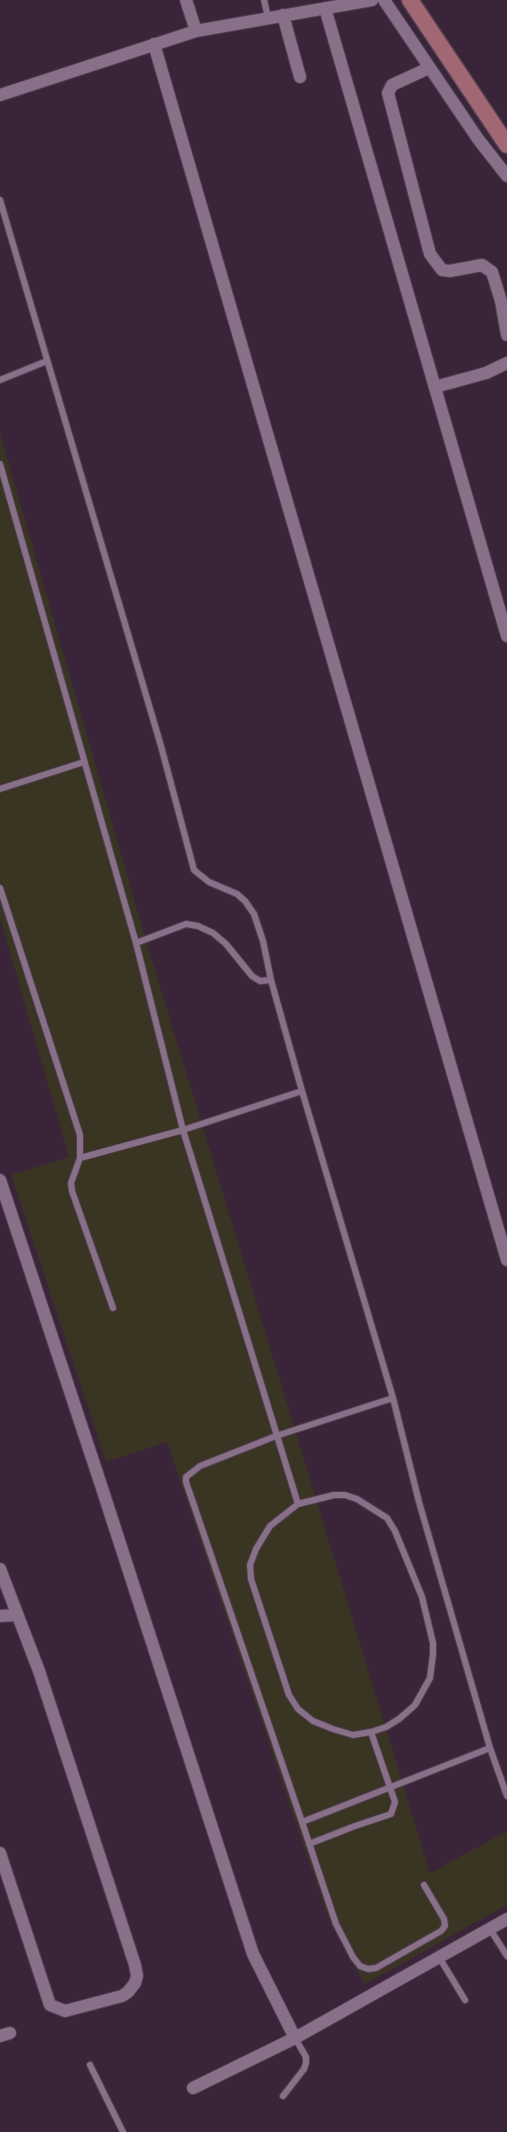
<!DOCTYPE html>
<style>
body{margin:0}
canvas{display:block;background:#392439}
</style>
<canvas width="507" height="2132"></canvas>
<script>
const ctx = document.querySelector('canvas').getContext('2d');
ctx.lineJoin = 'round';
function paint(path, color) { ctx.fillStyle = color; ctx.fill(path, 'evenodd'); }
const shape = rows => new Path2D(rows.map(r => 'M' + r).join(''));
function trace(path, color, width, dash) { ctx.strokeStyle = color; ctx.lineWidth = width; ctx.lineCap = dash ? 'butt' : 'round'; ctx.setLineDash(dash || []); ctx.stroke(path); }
paint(shape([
 [0,433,144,934,430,1873,507,1831,507,1905,365,1984,330,1923,167,1442,106,1462,11,1175,69,1157,0,918]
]), '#3a3423');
const lane = shape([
 [264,0,268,17],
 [0,200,161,746,194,870,209,882,237,894,245,901,254,914,263,941,271,980,302,1091,393,1398,419,1502,490,1748,507,1796],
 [0,380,47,361],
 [0,464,136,943,183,1130,298,1504],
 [0,789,84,762],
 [0,888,80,1135,80,1158,183,1130,302,1091],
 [136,943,186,924,198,926,213,933,226,944,252,976,260,981,271,980],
 [80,1158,71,1183,72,1191,113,1308],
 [334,1495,345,1495,357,1499,387,1518,395,1531,422,1597,433,1643,433,1654,430,1678,415,1705,399,1719,386,1727,371,1732,353,1735,333,1729,313,1721,298,1709,289,1695,251,1579,250,1565,256,1549,270,1526,298,1504,334,1495],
 [302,1822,186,1482,186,1477,200,1466,276,1436,393,1398],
 [309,1844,355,1826,391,1814,395,1802,371,1732],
 [424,1885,444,1919,445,1926,441,1931,376,1968,368,1969,360,1966,353,1957,336,1924,302,1822,490,1748],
 [490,1929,507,1956],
 [439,1957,465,2000],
 [90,2065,123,2132],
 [283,2096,304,2069,306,2063,306,2057,295,2038]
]);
const street = shape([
 [186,0,196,31],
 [384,0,478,139,507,176],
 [325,8,507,636],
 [283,15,300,77],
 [154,44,507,1260],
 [429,68,392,85,388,93,430,254,442,270,450,271,482,265,492,272,501,301,507,335],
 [0,95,196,31,372,0],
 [435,387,486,373,507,363],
 [0,1180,100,1482,253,1954,295,2038],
 [0,1569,39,1671,135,1965,137,1976,135,1983,128,1992,122,1996,65,2011,50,2005,0,1853],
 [0,1616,17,1615],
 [0,2036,10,2033],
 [193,2088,295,2038,507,1919]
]);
const secondary = shape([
 [410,0,507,145]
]);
trace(lane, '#503f50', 8);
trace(street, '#503f50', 14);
trace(secondary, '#503f50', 19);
trace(lane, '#897089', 6);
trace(street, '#897089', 12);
trace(secondary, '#a16874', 16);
</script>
